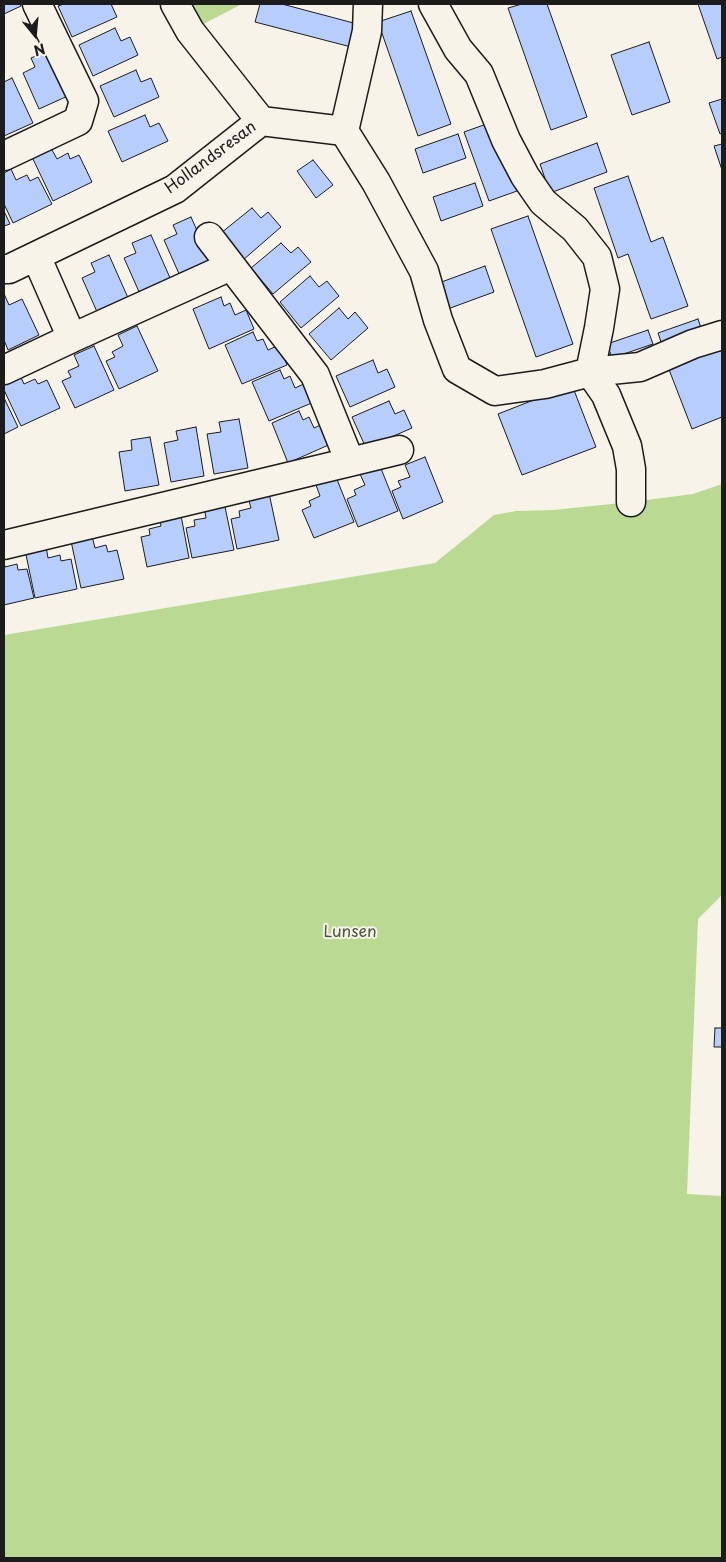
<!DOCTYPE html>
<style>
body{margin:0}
#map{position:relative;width:726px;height:1562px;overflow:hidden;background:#f7f3e8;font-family:"Playpen Sans",sans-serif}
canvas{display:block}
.frame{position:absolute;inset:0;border:5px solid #1c1c1c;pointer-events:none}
.north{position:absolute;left:10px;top:10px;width:50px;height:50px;-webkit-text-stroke:4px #f7f3e8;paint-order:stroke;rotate:163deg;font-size:14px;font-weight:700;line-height:20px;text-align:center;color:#1c1c1c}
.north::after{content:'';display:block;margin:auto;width:18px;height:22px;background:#1c1c1c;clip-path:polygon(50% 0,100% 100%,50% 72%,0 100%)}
</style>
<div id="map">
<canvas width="726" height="1562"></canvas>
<div class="frame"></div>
<div class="north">N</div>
</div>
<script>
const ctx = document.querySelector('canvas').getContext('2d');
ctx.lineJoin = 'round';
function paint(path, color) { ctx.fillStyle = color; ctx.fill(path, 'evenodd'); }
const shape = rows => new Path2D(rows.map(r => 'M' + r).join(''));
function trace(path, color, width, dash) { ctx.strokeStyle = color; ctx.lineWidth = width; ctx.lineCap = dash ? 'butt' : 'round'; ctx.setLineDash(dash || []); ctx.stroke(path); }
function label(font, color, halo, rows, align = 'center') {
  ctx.font = font + ' "Playpen Sans",sans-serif'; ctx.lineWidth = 4; ctx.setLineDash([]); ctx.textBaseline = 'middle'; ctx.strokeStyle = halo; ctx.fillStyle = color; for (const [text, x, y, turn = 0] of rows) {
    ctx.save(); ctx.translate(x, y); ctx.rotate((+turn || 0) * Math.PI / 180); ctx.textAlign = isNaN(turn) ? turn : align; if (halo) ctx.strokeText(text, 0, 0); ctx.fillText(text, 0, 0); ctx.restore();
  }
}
paint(shape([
 [175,4,242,4,190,31],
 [722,484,722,895,698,919,687,1194,722,1196,722,1558,4,1558,4,635,435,563,494,515,516,511,553,510,631,502,693,494]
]), '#bada94');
const building = shape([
 [4,4,20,4,21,6,4,14,4,4],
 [64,4,111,4,117,17,72,37,58,6,64,4],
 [260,4,282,4,361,25,355,48,255,22,260,4],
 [522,4,547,4,587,117,551,130,508,8,522,4],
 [698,4,722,4,722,57,717,59,698,4],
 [411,11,451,124,418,136,378,22,411,11],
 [115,28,121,41,130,37,138,55,93,76,79,45,115,28],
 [649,42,670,102,632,115,611,55,649,42],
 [50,50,70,95,39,109,23,73,35,67,31,58,50,50],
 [136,70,141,82,151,78,159,97,114,117,100,86,136,70],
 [12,78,33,123,4,136,4,82,12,78],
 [722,99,722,133,720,134,709,103,722,99],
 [145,115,150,127,159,123,168,141,122,162,108,131,145,115],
 [492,122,517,191,489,201,464,132,492,122],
 [458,134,466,158,423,173,415,149,458,134],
 [597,143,607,172,550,193,540,164,597,143],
 [722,144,722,170,714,146,722,144],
 [51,148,57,159,68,153,70,159,79,155,92,182,53,201,32,157,51,148],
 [313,160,333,185,316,198,297,171,313,160],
 [11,169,16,180,27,175,30,181,38,177,52,204,13,223,4,204,4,173,11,169],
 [628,176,651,242,663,237,688,306,651,319,628,254,618,258,594,188,628,176],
 [475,183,483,206,441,221,433,197,475,183],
 [252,208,261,218,268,212,281,227,243,260,221,233,252,208],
 [4,211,10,224,4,226,4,211],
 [528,216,573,344,536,357,491,229,528,216],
 [191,217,211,262,180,276,164,240,177,234,173,225,191,217],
 [151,235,171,280,140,294,124,258,136,253,132,243,151,235],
 [281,243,291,253,298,247,311,262,273,294,251,268,281,243],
 [109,255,129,300,98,314,82,278,95,272,91,263,109,255],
 [485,266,494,292,445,310,436,284,485,266],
 [310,276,319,287,327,281,339,296,301,328,280,302,310,276],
 [5,296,9,305,22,299,39,335,8,350,4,340,4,297,5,296],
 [221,297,224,306,230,303,235,315,246,310,254,329,209,349,193,309,221,297],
 [339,308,348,319,355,312,368,328,331,360,309,334,339,308],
 [698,319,702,331,662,345,658,333,698,319],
 [137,326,158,371,119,389,106,361,115,357,112,352,123,346,118,335,137,326],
 [648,330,653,344,612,358,607,344,648,330],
 [253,332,257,341,263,339,268,350,279,345,287,365,242,384,225,345,253,332],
 [94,346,114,390,75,408,62,381,71,377,68,371,79,366,74,355,94,346],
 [722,347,722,417,692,429,668,367,722,347],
 [373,360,378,373,387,369,395,387,350,407,336,376,373,360],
 [280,370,284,379,290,376,295,388,306,383,314,402,269,421,252,382,280,370],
 [19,373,24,384,35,379,38,384,47,380,60,408,21,426,4,390,4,380,19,373],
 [572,385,596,447,522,475,498,414,572,385],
 [5,400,18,427,4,434,4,401,5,400],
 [389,401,395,414,404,410,412,428,366,448,352,417,389,401],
 [299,411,303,420,309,417,314,428,325,423,333,443,288,463,272,423,299,411],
 [239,419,248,468,214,474,207,434,221,432,219,422,239,419],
 [196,427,204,476,171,482,164,443,178,440,176,431,196,427],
 [150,437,159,485,125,491,119,452,132,450,131,440,150,437],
 [425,457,443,502,403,519,392,491,401,487,398,481,410,477,405,465,425,457],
 [380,466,398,511,358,527,347,499,356,495,354,490,365,485,360,474,380,466],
 [336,477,354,522,314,538,302,510,311,506,309,501,320,496,316,485,336,477],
 [269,493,279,540,237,549,231,519,240,517,239,511,251,508,248,497,269,493],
 [224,502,234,550,192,558,186,528,195,526,194,520,206,518,204,506,224,502],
 [180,510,189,558,147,567,141,537,150,535,149,529,161,526,159,515,180,510],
 [92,536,95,548,106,545,108,552,117,550,124,579,81,588,71,541,92,536],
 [46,546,48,558,60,555,61,561,71,559,77,589,35,598,25,550,46,546],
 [4,561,5,567,17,564,18,570,27,569,34,598,4,605,4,561],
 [715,1028,722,1028,722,1047,714,1047,715,1028]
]);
paint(building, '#b7cefc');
trace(building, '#1c1c1c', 1);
const minor = shape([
 [175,4,190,31,261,121],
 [433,4,458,49,479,74,506,140,525,176,543,202,575,229,597,257,605,289,599,328,590,372,606,395,627,446,631,469,631,502],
 [261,121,344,131,376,182,424,271,438,320,457,369,495,391,545,384,590,372,640,367,693,344,722,335],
 [344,131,367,31,368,4],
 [4,156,78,121,84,101,37,4],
 [4,269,9,269,175,189,261,121],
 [72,338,231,266],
 [4,370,72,338,36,256],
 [350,462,399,450],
 [4,545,350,462,315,375,209,237]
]);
trace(minor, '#1c1c1c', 31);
trace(minor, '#f7f3e8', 28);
label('16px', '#1c1c1c', '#f7f3e8', [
 ["Hollandsresan",211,158,-37]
]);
label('16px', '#4b5540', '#f7f3e8', [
 ["Lunsen",350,933]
]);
</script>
